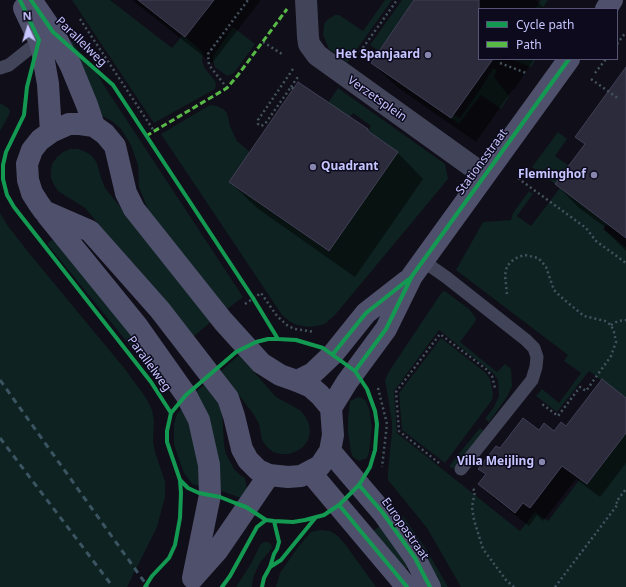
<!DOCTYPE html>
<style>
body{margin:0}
#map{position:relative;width:626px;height:587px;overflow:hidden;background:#100e18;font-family:"Noto Sans",sans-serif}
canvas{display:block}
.legend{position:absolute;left:478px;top:8px;width:140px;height:52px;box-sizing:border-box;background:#0c0a1c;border:1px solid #565577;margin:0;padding:5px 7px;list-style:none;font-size:12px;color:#c6c5ff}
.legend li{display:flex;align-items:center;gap:8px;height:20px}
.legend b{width:20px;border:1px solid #565577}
.north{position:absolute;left:8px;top:8px;width:40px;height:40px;-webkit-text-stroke:3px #0c0a1c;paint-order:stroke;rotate:356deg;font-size:11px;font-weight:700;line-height:16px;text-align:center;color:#c6c5ff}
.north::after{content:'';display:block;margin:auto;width:14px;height:18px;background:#c6c5ff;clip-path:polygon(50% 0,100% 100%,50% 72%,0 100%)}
</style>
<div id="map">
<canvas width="626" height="587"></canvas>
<ul class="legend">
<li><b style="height:5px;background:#139951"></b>Cycle path</li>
<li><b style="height:5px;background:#58b947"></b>Path</li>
</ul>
<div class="north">N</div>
</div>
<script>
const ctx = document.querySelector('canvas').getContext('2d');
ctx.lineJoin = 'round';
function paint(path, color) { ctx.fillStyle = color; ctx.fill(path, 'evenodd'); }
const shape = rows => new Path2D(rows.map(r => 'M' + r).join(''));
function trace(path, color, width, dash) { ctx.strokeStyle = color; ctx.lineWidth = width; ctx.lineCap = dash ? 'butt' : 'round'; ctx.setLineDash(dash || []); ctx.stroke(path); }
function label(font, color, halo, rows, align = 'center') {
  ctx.font = font + ' "Noto Sans",sans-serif'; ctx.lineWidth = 3; ctx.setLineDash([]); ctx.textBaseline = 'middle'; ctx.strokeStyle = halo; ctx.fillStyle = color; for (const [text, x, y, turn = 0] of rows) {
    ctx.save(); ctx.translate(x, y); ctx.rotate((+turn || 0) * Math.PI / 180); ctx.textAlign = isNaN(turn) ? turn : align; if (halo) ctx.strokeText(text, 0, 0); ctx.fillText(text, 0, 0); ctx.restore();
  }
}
paint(shape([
 [72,0,110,0,172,48,183,35,203,52,202,61,204,67,215,81,216,85,215,89,154,123],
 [385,0,392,0,348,62,347,62,329,49,323,35,324,24,327,20,335,15,339,15,363,31],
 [402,0,414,0,379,51,370,45],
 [541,0,548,0,542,9,535,9],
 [233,27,255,44,234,73,227,76,215,67,213,60,213,56],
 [69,40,73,42,78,50,91,63,105,87,243,297,226,310,149,212,139,187,138,165,131,145,121,129,112,121,102,116,95,106],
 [510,59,536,59,531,67],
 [493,68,497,70,494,77,509,96,501,109,481,95,459,124,451,118,453,114,460,118,479,91],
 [338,88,445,164,448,179,335,315,326,323,322,325,309,327,297,325,289,321,282,315,161,134,210,105,217,106,223,109,227,113,230,126,237,141,250,152,229,182,328,251,397,152,368,131,371,126,353,113,349,118,328,103],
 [0,103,8,108,10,111,9,115,0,131],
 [558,132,567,139,555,156,569,166,555,184,532,167],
 [70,149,78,149,86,152,92,156,97,163,101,178,105,188,212,321,193,337,85,208,58,191,54,185,51,178,51,171,52,164,57,157,63,152],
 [560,188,607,224,603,229,626,247,626,398,589,371,557,412,536,396,542,389,559,403,581,373,564,361,568,355,456,270,483,222,511,220,513,213,529,191,533,194,517,216,531,226],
 [0,213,8,226,29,253,125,369,146,398,152,410,154,421,153,441,155,452,165,482,165,497,157,527,127,587,0,587],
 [52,240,56,242,157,365,150,370,48,245,49,242],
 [445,291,469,309,476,318,475,322,460,342,497,372,505,364,511,369,512,386,507,397,489,422,485,419,494,407,499,396,498,380,493,373,439,330,394,391,397,433,520,531,535,512,548,521,580,479,587,484,626,433,626,587,461,587,427,528,388,480,388,471,392,432,392,422,385,380,390,370,442,292],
 [441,338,486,373,490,379,493,393,492,400,445,463,402,430,399,393],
 [239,355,276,397,300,410,305,416,309,424,310,432,308,440,303,447,297,451,289,454,281,454,273,452,267,447,262,440,259,424,254,415,221,371],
 [206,383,213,393,222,410,224,445,226,454,234,469,240,475,245,478,247,489,241,498,219,490,196,392],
 [358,397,362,398,366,401,369,409,372,427,369,452,367,458,359,461,353,457,351,452,348,432,348,419,350,401],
 [182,408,184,408,199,459,199,486,192,484,184,473,174,445,174,424,177,414],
 [480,428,484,431,453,469,449,466],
 [403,516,426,549,448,587,438,587,399,520],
 [381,525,408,566,407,568,403,568,373,531],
 [320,530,330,531,338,536,345,544,376,587,276,587,280,573,298,547,311,532],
 [264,542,268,542,271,544,272,548,259,564,253,578,252,587,236,587,252,562,260,545]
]), '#0e2221');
paint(shape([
 [132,0,261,0,212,63],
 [415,0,536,0,545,9,479,9,479,59,534,59,514,90,513,89,476,142,397,87,372,63],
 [626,69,626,251,604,229,605,227,578,207,556,184,585,145,576,137],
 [368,130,374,136,397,152,423,179,355,277,257,208,230,182],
 [626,399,626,463,600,497,576,479,543,521,537,515,529,526,492,497,479,484,486,475,480,468,539,432,555,433]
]), '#0007');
const building = shape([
 [138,0,214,0,185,37,138,0],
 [414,0,479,0,479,59,493,59,451,118,371,63,414,0],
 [626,67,626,238,555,184,585,144,575,137,626,67],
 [298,82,368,129,368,131,398,152,329,251,229,182,298,82],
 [602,379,626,398,626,433,587,484,562,466,530,508,523,503,515,513,478,484,486,474,478,469,496,446,500,448,523,418,539,430,544,423,554,431,561,422,566,426,602,379]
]);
paint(building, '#2c2b3b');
trace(building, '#414057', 1);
trace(shape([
 [80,19,154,131],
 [263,42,282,54],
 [617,44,626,32],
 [360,52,397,0],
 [500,63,526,73],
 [293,69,258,120,258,124,261,126,265,124,291,87,294,89],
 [595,73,606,59],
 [591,79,619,99],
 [291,87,297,78,299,79],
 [227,88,209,65,208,54,248,0],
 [520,178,519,179,586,228,596,241,626,263],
 [507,294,505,275,507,266,512,261,518,257,525,255,538,258,542,262,546,267,554,290,561,297,584,316,605,321,611,325,614,332,616,342,611,356,586,391,580,387,558,416,542,404],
 [245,304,261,293,277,316,288,326,295,329,315,332],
 [611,325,618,321,626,320],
 [378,388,387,424,382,467],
 [439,463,399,431,396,392,440,334,486,369,492,376,495,388],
 [473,489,475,491,472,507,474,520,483,549,506,580,514,587],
 [555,587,618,504,616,502,626,489]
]), '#44545f', 2.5, [2, 3]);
trace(shape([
 [0,68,9,65,44,37],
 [423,261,446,277,526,340,534,348,537,357,536,367,532,380,461,469]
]), '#424459', 13);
trace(shape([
 [306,0,308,37,309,44,317,55,484,175]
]), '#424459', 22);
trace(shape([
 [31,0,53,32,71,66,87,105,94,126],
 [24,8,39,40,42,50,48,84,51,132],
 [606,9,612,0],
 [69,124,80,124,94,126,105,134,115,146,126,193,134,209,223,321,261,363,280,375,297,381,311,387,320,395,331,408,333,435,330,451,320,466,301,476,288,477,269,475,258,470,248,460,242,449,234,416,228,398,160,310,90,231,44,211,39,204,32,193,28,180,27,164,32,150,40,140,51,132,69,124],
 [47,215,138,327,186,395,199,420,209,465,210,495,193,578],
 [297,381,313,373,333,354,366,313,407,281],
 [331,408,347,382,386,329,412,276,569,59],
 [330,451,383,513,415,558,430,587],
 [310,472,407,587],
 [193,578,217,551,269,475]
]), '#4f506c', 22);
trace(shape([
 [0,380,148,587],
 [0,438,113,587]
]), '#3b5461', 3, [6, 5]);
trace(shape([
 [146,136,227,88,238,75,287,9]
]), '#58b947', 3, [6, 3]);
trace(shape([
 [20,0,39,40,27,87,24,115,6,152,3,165,3,179,7,195,14,207,151,382,171,413,167,431,167,442,180,480,188,488,199,493,220,497,235,503,246,507,266,520,274,521,293,522,305,520,324,515,339,505,359,485,370,467,375,450,377,424,375,411,367,389,355,371,323,348,296,340,278,339,253,298,113,85,53,32,31,0],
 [333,354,366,313,409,279],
 [355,371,386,329,412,276,569,59],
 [171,413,186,395,236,352,256,342,268,339,278,339],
 [359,485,383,513,415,558,430,587],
 [339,505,407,587],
 [270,567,281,560,316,517],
 [145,587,152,576,169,558,175,545,180,518,181,493,180,480],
 [222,587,230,576,257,527,266,520],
 [262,587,264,578,270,567,274,554,277,549,279,542,274,521]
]), '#139951', 4);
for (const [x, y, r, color] of [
 [428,55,4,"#8685ae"],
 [313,167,4,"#8685ae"],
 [594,175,4,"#8685ae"],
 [542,462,4,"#8685ae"]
]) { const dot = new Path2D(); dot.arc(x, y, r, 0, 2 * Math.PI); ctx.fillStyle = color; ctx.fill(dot); trace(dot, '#0c0a1c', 1.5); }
label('12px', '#c6c5ff', '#0c0a1c', [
 ["Parallelweg",81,42,44],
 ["Verzetsplein",377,99,35],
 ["Stationsstraat",482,162,-54],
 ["Parallelweg",149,364,54],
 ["Europastraat",405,529,55]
]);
label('bold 12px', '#c6c5ff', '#0c0a1c', [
 ["Het Spanjaard",420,55],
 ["Quadrant",321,167,"left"],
 ["Fleminghof",586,175],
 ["Villa Meijling",534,462]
], 'right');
</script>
